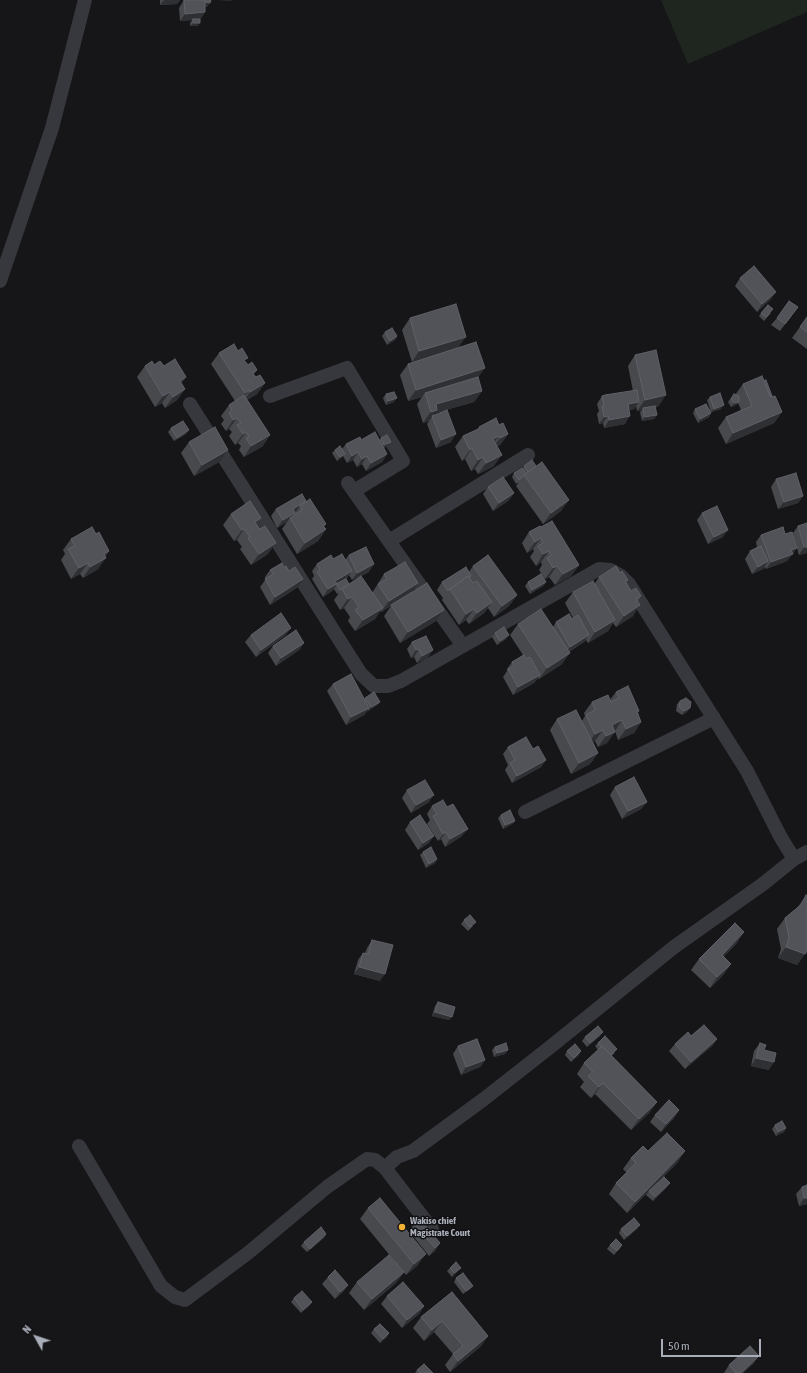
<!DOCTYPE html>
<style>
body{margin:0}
#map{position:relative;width:807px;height:1373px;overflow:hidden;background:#161618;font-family:"Asap Condensed",sans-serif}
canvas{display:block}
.north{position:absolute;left:16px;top:1317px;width:40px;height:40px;-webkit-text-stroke:3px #111113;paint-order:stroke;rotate:310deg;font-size:11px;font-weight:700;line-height:16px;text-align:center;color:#a8adb8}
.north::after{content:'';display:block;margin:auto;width:14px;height:18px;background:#a8adb8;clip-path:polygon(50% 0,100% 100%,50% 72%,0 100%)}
.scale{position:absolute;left:661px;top:1339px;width:100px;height:18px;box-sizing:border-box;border:2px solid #a8adb8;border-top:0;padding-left:5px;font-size:12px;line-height:14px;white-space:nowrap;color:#a8adb8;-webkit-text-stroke:3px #111113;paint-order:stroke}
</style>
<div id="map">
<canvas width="807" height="1373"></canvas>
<div class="north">N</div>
<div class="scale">50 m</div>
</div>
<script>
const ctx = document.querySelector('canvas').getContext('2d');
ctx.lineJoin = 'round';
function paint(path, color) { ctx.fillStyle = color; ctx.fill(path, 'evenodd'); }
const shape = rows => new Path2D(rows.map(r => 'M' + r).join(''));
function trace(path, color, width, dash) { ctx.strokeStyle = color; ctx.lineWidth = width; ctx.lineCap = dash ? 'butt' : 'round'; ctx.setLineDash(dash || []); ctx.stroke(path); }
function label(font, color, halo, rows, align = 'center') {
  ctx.font = font + ' "Asap Condensed",sans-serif'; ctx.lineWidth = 3; ctx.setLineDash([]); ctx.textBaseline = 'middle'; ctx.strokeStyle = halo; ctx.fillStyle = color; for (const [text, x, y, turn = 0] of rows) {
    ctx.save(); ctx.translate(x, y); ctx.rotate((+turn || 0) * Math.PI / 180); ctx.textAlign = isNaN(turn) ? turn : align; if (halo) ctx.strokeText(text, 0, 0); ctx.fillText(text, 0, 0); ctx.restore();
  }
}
paint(shape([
 [661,0,807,0,807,12,688,64]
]), '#1e261f');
trace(shape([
 [0,281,52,128,85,0],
 [270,396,347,368,403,461,354,491],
 [190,404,361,674,374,686,388,686,401,681,599,569,610,570,621,576,629,584,747,771,780,836,794,859],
 [348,483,463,646],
 [389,541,528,455],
 [525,812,714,718],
 [79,1146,161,1286,175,1297,185,1300,248,1253,327,1187,367,1159,375,1160,385,1168,397,1157,413,1151,484,1099,554,1044,674,947,763,884,794,859,807,852],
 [385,1168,432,1229]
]), '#37383d', 14);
paint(shape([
 [160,0,180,0,177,4,160,5],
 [184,0,211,0,207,7,205,6,205,12,200,20,197,26,190,26,190,23,192,20,180,21,179,8],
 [740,278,771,299,757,312,735,286],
 [798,307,780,331,771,325,777,318],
 [761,313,771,313,764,321,759,316],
 [807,317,807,349,792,338],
 [410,318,458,348,478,377,482,391,474,402,435,413,433,416,451,442,436,448,427,424,429,421,423,423,417,404,422,397,408,401,400,375,408,364,445,352,412,362,402,330],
 [385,332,397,336,395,340,387,345,382,336],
 [219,353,245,362,248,365,257,370,254,374,256,377,265,383,257,394,247,400,263,446,244,457,239,450,241,446,238,443,235,445,229,436,232,432,229,429,226,431,221,424,224,420,221,416,229,405,235,401,211,364],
 [635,355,658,407,655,407,657,415,654,419,642,421,640,412,642,410,637,411,636,406,634,409,629,410,625,424,604,428,603,423,599,424,597,414,599,411,597,404,602,396,633,391,628,366],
 [154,365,164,366,186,377,181,384,185,389,177,400,165,408,162,403,155,407,137,377,145,366],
 [764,381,772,396,771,397,782,412,774,423,726,444,718,428,726,417,741,410,738,403,736,405,731,407,728,402,734,394,735,395,743,384],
 [386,394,394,402,386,405,383,398],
 [710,397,721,409,711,412,707,400],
 [695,409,711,413,709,417,698,423,693,413],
 [479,427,508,434,500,445,497,446,494,466,478,474,475,469,471,471,465,459,462,461,455,447,463,436,477,430],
 [171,428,186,434,174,441,168,432],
 [381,438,391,442,388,445,384,448,387,454,382,462,366,471,362,464,357,467,353,460,347,463,343,456,337,461,332,453,335,450,342,449,346,444,361,440,379,440],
 [189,442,228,450,221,461,194,476,181,453],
 [524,466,561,511,543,524,516,486,519,482,516,484,512,477,514,473,522,469],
 [776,479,803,496,798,503,778,509,771,487],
 [488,487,514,493,508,501,493,511,483,494],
 [306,501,326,524,324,527,326,529,318,541,297,554,282,529,287,522,277,528,271,516,276,509],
 [702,513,723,537,708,544,697,520],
 [231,514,261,518,257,524,268,554,251,565,240,549,242,547,237,540,234,541,223,525],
 [798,526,807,553,799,555,797,548,787,561,766,569,765,567,763,569,752,574,745,559,750,551,757,547,756,542,761,535,785,534,797,547,793,533],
 [541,527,579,565,571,576,555,585,549,577,545,579,539,570,542,565,541,562,536,566,530,557,534,551,533,549,527,553,522,543,529,532],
 [96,534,109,551,98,569,83,578,80,574,71,579,61,560,65,554,63,550,71,539],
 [349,555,369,572,352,580,349,575,346,579,349,584,372,593,384,574,412,592,444,610,436,621,400,643,384,616,391,606,381,612,380,611,375,619,355,631,348,621,350,617,344,608,340,610,334,600,339,593,337,594,334,589,332,591,323,597,312,579,314,576,312,571,317,564,333,559,345,560],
 [473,566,517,595,509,606,494,617,488,608,484,613,469,624,466,620,459,625,442,600,443,598,437,590,442,582,469,572],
 [270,570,298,587,270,605,260,587,266,579,265,577],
 [620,573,628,580,626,583,631,591,641,596,638,601,633,616,616,627,613,623,608,631,588,643,586,640,584,642,569,652,562,664,539,679,538,678,534,683,513,695,503,677,507,671,507,669,512,662,523,655,510,635,518,624,553,627,556,622,572,619,573,618,565,603,573,592,595,583,599,577],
 [528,582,546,582,543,586,530,594,525,586],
 [495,633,506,639,497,645,492,637],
 [251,635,286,635,256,657,245,642],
 [412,642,428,658,417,663,414,657,411,658,407,649],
 [304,643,299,650,276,666,268,653,273,646],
 [333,684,365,699,365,698,380,702,377,705,368,711,368,710,364,715,346,725,327,691],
 [616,692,638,713,641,722,634,733,618,740,615,731,607,743,598,747,595,741,593,742,598,753,590,764,571,774,550,730,557,719,582,721,585,716,584,713,592,702,610,700],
 [680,701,687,712,682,715,676,711,677,704],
 [508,747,533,749,546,760,541,767,512,783,505,770,508,765,503,754],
 [615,787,647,802,641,809,622,819,610,795],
 [407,790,429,802,411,813,402,798],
 [432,806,447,807,462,836,445,847,441,839,438,841,427,824,430,820,427,814],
 [501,815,515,821,512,824,503,829,498,818],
 [410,822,429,843,418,850,405,830],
 [423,852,437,859,435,863,426,868,420,855],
 [806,895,807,896,807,953,804,955,797,965,778,958,781,949,777,929,785,918,798,907],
 [464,920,473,926,468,931,461,924],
 [372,940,380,981,354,974,358,960,363,953,365,953,367,948],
 [737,943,723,957,731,964,723,975,710,988,691,970,699,959],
 [438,1002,449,1020,432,1016,435,1006],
 [600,1036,587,1047,582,1041,585,1037],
 [691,1036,717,1039,712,1046,685,1069,669,1051,675,1044],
 [598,1043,615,1053,611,1056,657,1102,649,1113,631,1130,595,1094,591,1098,580,1087,584,1082,577,1074,584,1063,598,1050,595,1046],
 [760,1043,764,1050,769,1070,751,1066,754,1051],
 [458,1046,485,1060,480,1067,461,1075,453,1054],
 [495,1047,508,1050,505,1054,494,1057,492,1050],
 [567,1051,579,1055,571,1062,565,1055],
 [679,1110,674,1118,661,1132,650,1122,655,1115],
 [775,1125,786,1128,784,1132,776,1136,772,1129],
 [648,1151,678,1162,627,1213,609,1194,616,1183,627,1173,623,1169,631,1158],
 [807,1185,807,1204,799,1206,796,1194,802,1187],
 [667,1187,653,1201,646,1195,649,1191],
 [368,1208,418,1265,406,1275,360,1219],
 [414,1224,440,1243,435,1251,429,1256,409,1231],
 [621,1229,637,1229,624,1240,619,1233],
 [326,1234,324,1238,307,1252,301,1246,304,1242],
 [610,1245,622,1245,614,1255,607,1249],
 [450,1268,458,1271,452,1277,447,1271],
 [404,1272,396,1283,364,1310,349,1293,357,1282],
 [328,1277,348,1285,343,1292,335,1299,322,1284],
 [456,1278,470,1289,463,1294,454,1282],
 [452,1292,488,1336,480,1347,450,1372,445,1365,453,1354,434,1332,424,1341,413,1328,421,1317],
 [387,1296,424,1306,419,1314,402,1328,381,1304],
 [294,1298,312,1302,309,1306,301,1313,291,1302],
 [374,1329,389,1333,387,1337,380,1343,371,1333],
 [754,1363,743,1373,724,1373,729,1365],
 [417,1370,433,1373,415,1373]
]), '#47494d');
paint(shape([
 [164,0,180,0,177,4,160,5],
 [217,0,232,0,231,1],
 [205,2,210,3,207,7,202,6],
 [205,12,200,20,193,20,193,19,192,20,180,21,185,14],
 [193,23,200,23,197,26,190,26],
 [776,292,771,299,757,312,762,304],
 [397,336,395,340,387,345,390,341],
 [466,337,458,348,412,362,419,351],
 [485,368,477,379,425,393,422,397,408,401,416,390],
 [186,377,178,388,180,381],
 [265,383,257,394,242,403,250,392],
 [185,389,177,400,165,408,173,397],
 [249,390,241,401,237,404,245,393],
 [482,391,474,402,435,413,429,421,423,423,436,404],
 [170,392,162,403,155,407,163,396],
 [666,395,658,407,643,410,643,408,642,410,637,411,645,400],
 [397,398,394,402,386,405,388,401],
 [639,402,634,409,622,412,628,404],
 [739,402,736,405,731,407,734,403],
 [724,405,721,409,711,412,714,409],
 [782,412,774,423,726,444,733,433],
 [711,413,709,417,698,423,700,419],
 [657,415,654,419,642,421,644,417],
 [608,416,603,423,599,424,604,417],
 [630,416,625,424,604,428,609,420],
 [237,418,229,429,226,431,233,420],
 [189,430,186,434,174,441,177,438],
 [246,432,238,443,235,445,243,434],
 [456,434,451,442,436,448,441,440],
 [508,434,500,445,492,449,500,438],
 [270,435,263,446,244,457,251,446],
 [499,436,491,447,493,439],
 [391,442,388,445,381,449,384,445],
 [472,448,465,459,462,461,470,450],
 [228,450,221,461,194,476,202,465],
 [358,452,353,460,347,463,352,456],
 [345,454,343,457,337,461,340,457],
 [387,454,382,462,366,471,371,463],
 [502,455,494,466,478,474,486,463],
 [367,456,362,464,357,467,362,459],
 [483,457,475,469,471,471,478,460],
 [514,493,508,501,493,511,499,503],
 [803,496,798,503,778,509,784,502],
 [569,500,561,511,543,524,551,513],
 [306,501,300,506,296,512,288,517,293,509],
 [295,513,291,519,290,518,287,522,277,528,283,520],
 [261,518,253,529,255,522],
 [326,524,319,534,326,529,318,541,297,554,305,543],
 [244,529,237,540,234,541,242,530],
 [728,530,723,537,708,544,714,537],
 [541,538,533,549,527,553,535,542],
 [276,543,268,554,251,565,259,554],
 [804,547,807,547,807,553,799,555],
 [797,548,787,561,766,569,771,562,791,550],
 [109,551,103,560,106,558,98,569,83,578,90,567,104,554],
 [549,551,541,562,536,566,543,554],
 [768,561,763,569,752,574,758,567],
 [88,563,80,574,71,579,79,568],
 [374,564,369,572,352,580,357,573],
 [579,565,571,576,555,585,563,574],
 [557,566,549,577,545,579,553,568],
 [352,571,347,578,337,585,332,591,323,597,328,589,335,581],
 [303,579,298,587,270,605,275,597],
 [546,582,543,586,530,594,532,590],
 [418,583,411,594,391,605,391,606,381,612,389,601],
 [517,595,509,606,494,617,502,606],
 [352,597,344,608,340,610,348,599],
 [492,602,484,613,469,624,477,613],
 [640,605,633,616,616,627,624,616],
 [383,608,375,619,355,631,363,620],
 [474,609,466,620,459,625,466,614],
 [444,610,436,621,400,643,408,632],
 [615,620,608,631,588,643,595,632],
 [291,628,286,635,256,657,261,650],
 [509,635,506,639,497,645,500,641],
 [589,635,584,642,565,654,570,647],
 [304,643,299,650,276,666,281,658],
 [419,649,414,657,411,658,416,650],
 [433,650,428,658,417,663,422,656],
 [570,653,562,664,539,679,547,668],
 [540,675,534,683,513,695,518,687],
 [380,702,377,705,368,711,371,707],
 [369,708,364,715,346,725,351,717],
 [690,708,687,712,682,715,684,711],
 [622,720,615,731,605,735,612,725],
 [641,722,634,733,618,740,626,729],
 [603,730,595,741,587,745,595,734],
 [615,732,607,743,598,747,606,736],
 [598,753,590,764,571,774,579,763],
 [546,760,541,767,512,783,517,776],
 [434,795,429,802,411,813,416,805],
 [647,802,641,809,622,819,628,811],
 [515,821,512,824,503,829,505,825],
 [468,829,462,836,445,847,450,839],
 [446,832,441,839,438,841,443,834],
 [434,836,429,843,418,850,423,843],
 [437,859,435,863,426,868,429,864],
 [744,932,737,943,714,966,722,955],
 [786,947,807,949,807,953,804,955,797,965,778,958],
 [731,964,723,975,710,988,717,977],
 [359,967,385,974,380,981,354,974],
 [435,1012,452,1017,449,1020,432,1016],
 [603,1032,600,1036,587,1047,590,1043],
 [717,1039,712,1046,685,1069,691,1062],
 [508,1050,505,1054,494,1057,497,1053],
 [581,1051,579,1055,571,1062,574,1058],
 [756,1058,774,1062,769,1070,751,1066],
 [485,1060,480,1067,461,1075,466,1067],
 [603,1083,595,1094,591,1098,599,1087],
 [657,1102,649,1113,631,1130,639,1119],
 [679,1110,674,1118,661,1132,666,1124],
 [786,1128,784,1132,776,1136,778,1132],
 [685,1151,678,1162,627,1213,635,1202],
 [670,1183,667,1187,653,1201,655,1197],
 [804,1198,807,1198,807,1204,799,1206],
 [640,1225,637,1229,624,1240,627,1236],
 [326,1234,324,1238,307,1252,310,1249],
 [440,1243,435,1251,429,1256,435,1248],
 [426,1254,418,1265,406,1275,414,1264],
 [461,1268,452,1277,454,1273],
 [404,1272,396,1283,364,1310,372,1299],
 [348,1285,343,1292,335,1299,340,1292],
 [473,1286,470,1289,463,1294,466,1291],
 [312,1302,309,1306,301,1313,303,1310],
 [424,1306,419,1314,402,1328,407,1320],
 [442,1321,434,1332,424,1341,432,1330],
 [389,1333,387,1337,380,1343,383,1339],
 [488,1336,480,1347,450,1372,458,1361],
 [759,1356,754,1363,743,1373,741,1373]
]), '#2f3033');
const building = shape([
 [184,0,205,0,205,12,185,14,184,0],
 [205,0,211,0,210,3,205,2,205,0],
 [193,19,200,19,200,23,193,23,193,19],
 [754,266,776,292,762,304,740,278,754,266],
 [789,301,798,307,785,324,777,318,789,301],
 [456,304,466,337,419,351,410,318,456,304],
 [768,305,773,309,766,317,761,313,768,305],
 [807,317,807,332,800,327,807,317],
 [392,328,397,336,390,341,385,332,392,328],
 [476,342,485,368,416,390,408,364,476,342],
 [234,344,238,351,242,348,248,358,244,360,248,365,252,362,257,370,252,373,256,377,260,375,265,383,250,392,249,390,245,393,219,353,234,344],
 [656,350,666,395,645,400,635,355,656,350],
 [175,359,186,377,180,381,185,389,173,397,170,392,163,396,145,366,152,361,154,365,160,361,164,366,175,359],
 [762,376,771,397,775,396,782,412,733,433,726,417,752,406,743,384,762,376],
 [478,377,482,391,436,404,437,410,431,412,425,393,478,377],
 [766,380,772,396,770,397,764,381,766,380],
 [637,390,639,402,628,404,630,416,609,420,608,416,604,417,602,406,604,406,602,396,605,395,637,390],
 [394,392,397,398,388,401,386,394,394,392],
 [720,393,724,405,714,409,710,397,720,393],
 [734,394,739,396,739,402,734,403,731,399,734,394],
 [244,395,270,435,251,446,246,438,249,437,246,432,243,434,237,425,241,423,237,418,233,420,229,413,232,410,229,405,244,395],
 [706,404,711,413,700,419,695,409,706,404],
 [655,406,657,415,644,417,643,408,655,406],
 [447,410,456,434,441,440,432,416,447,410],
 [496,418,499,425,503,423,508,434,500,438,499,436,493,439,502,455,486,463,483,457,478,460,472,448,470,450,463,436,476,430,480,428,479,427,496,418],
 [183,421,189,430,177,438,171,428,183,421],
 [215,427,228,450,202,465,189,442,215,427],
 [375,432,387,454,371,463,367,456,362,459,358,452,352,456,346,444,360,437,361,440,375,432],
 [387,435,391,442,384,445,381,438,387,435],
 [340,446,345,454,340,457,335,450,340,446],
 [532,460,536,466,528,472,524,466,532,460],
 [542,462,569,500,551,513,524,475,542,462],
 [522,468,526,474,519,480,514,473,522,468],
 [796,473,803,496,784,502,776,479,796,473],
 [503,477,514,493,499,503,488,487,503,477],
 [302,494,306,501,293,509,295,513,283,520,276,509,302,494],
 [310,499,326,524,323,526,326,529,305,543,290,518,302,510,300,506,310,499],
 [250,501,261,518,255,522,260,529,265,526,276,543,259,554,248,538,250,537,244,529,242,530,231,514,250,501],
 [717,506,728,530,714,537,702,513,717,506],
 [552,521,579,565,563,574,557,566,553,568,547,558,551,556,549,551,543,554,538,546,543,543,541,538,535,542,529,532,540,526,541,527,552,521],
 [807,523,807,547,804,547,798,526,807,523],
 [92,527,96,534,99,532,109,551,104,554,106,558,90,567,88,563,79,568,68,549,75,546,71,539,92,527],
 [783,527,785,534,792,532,797,548,791,550,793,554,771,562,761,535,783,527],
 [761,546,768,561,758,567,750,551,761,546],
 [366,547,374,564,357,573,349,555,366,547],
 [342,554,352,571,335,581,337,584,328,589,317,572,320,570,317,564,331,555,333,559,342,554],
 [488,555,517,595,502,606,473,566,488,555],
 [405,562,418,583,389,601,378,584,387,579,384,574,405,562],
 [282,563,284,567,286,566,289,571,295,567,303,579,275,597,265,579,274,574,270,570,282,563],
 [616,566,620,573,622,571,628,580,625,581,631,591,636,588,641,596,636,599,640,605,624,616,599,577,616,566],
 [466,567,471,576,469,577,468,576,450,589,448,591,442,582,466,567],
 [541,574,546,582,532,590,528,582,541,574],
 [361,576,383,608,363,620,355,610,359,607,352,597,348,599,342,589,361,576],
 [468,576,473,583,477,581,492,602,477,613,474,609,466,614,450,589,468,576],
 [346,579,349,584,340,590,336,584,346,579],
 [593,581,615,620,595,632,573,592,593,581],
 [427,583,444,610,408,632,391,605,427,583],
 [541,609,570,653,547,668,518,624,541,609],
 [281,613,291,628,261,650,251,635,281,613],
 [569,614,572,619,578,615,589,635,570,647,556,622,569,614],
 [504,627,509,635,500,641,495,633,504,627],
 [296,630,304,643,281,658,273,646,296,630],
 [426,636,433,650,422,656,419,649,416,650,412,642,426,636],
 [524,655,526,659,530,657,540,675,518,687,508,669,514,666,512,662,524,655],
 [351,674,369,708,351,717,333,684,351,674],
 [628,686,639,711,637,712,641,722,626,729,622,720,612,725,615,732,606,736,603,730,595,734,586,715,595,710,592,702,608,695,611,702,619,698,616,692,628,686],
 [374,692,380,702,371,707,365,698,374,692],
 [686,698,691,702,690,708,684,711,679,707,680,701,686,698],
 [576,710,598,753,579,763,557,719,576,710],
 [526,737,533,749,538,746,546,760,517,776,510,763,515,760,508,747,526,737],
 [634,777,647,802,628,811,615,787,634,777],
 [425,780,434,795,416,805,407,790,425,780],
 [443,800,447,807,453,804,468,829,450,839,446,832,443,834,433,816,437,814,432,806,443,800],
 [510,810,515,821,505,825,501,815,510,810],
 [420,815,434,836,423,843,410,822,420,815],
 [431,847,437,859,429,864,423,852,431,847],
 [806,895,807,896,807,950,805,954,786,947,789,938,785,918,802,904,806,895],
 [470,915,476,922,470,927,464,920,470,915],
 [735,923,744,932,722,955,731,964,717,977,699,959,735,923],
 [372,940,393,945,385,974,359,967,363,953,368,954,372,940],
 [438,1002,455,1007,452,1017,435,1012,438,1002],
 [704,1025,717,1039,691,1062,675,1044,688,1032,691,1036,704,1025],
 [598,1026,603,1032,590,1043,585,1037,598,1026],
 [605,1036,617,1049,611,1055,602,1046,601,1047,598,1043,605,1036],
 [477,1039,485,1060,466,1067,458,1046,477,1039],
 [506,1043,508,1050,497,1053,495,1047,506,1043],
 [760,1043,766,1045,764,1050,776,1053,774,1062,756,1058,760,1043],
 [575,1044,581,1051,574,1058,567,1051,575,1044],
 [602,1046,657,1102,639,1119,603,1083,599,1087,588,1076,593,1072,584,1063,602,1046],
 [669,1100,679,1110,666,1124,655,1115,669,1100],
 [782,1121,786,1128,778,1132,775,1125,782,1121],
 [667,1133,685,1151,635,1202,616,1183,636,1163,631,1158,643,1146,648,1151,667,1133],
 [664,1177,670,1183,655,1197,649,1191,664,1177],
 [807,1185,807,1198,804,1198,802,1187,807,1185],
 [380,1198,426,1254,414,1264,368,1208,380,1198],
 [634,1218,640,1225,627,1236,621,1229,634,1218],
 [420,1219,440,1243,435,1248,414,1224,420,1219],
 [321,1227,326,1234,310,1249,304,1242,321,1227],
 [616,1239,622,1245,617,1251,610,1245,616,1239],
 [389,1255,404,1272,372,1299,357,1282,389,1255],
 [456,1262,461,1268,454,1273,450,1268,456,1262],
 [335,1270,348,1285,340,1292,328,1277,335,1270],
 [463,1273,473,1286,466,1291,456,1278,463,1273],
 [403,1282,424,1306,407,1320,387,1296,403,1282],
 [302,1291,312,1302,303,1310,294,1298,302,1291],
 [452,1292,488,1336,458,1361,453,1354,463,1346,442,1321,432,1330,421,1317,452,1292],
 [380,1324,389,1333,383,1339,374,1329,380,1324],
 [750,1346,759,1356,741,1373,736,1373,729,1365,750,1346],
 [424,1364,433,1373,420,1373,417,1370,424,1364]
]);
paint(building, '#525359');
trace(building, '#5f6168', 1);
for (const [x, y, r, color] of [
 [402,1227,4,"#f2b134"]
]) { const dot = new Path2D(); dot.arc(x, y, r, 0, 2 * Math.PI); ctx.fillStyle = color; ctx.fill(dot); trace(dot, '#111113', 1.5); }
label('bold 10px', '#a8adb8', '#111113', [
 ["Wakiso chief",410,1221],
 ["Magistrate Court",410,1233]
], 'left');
</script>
